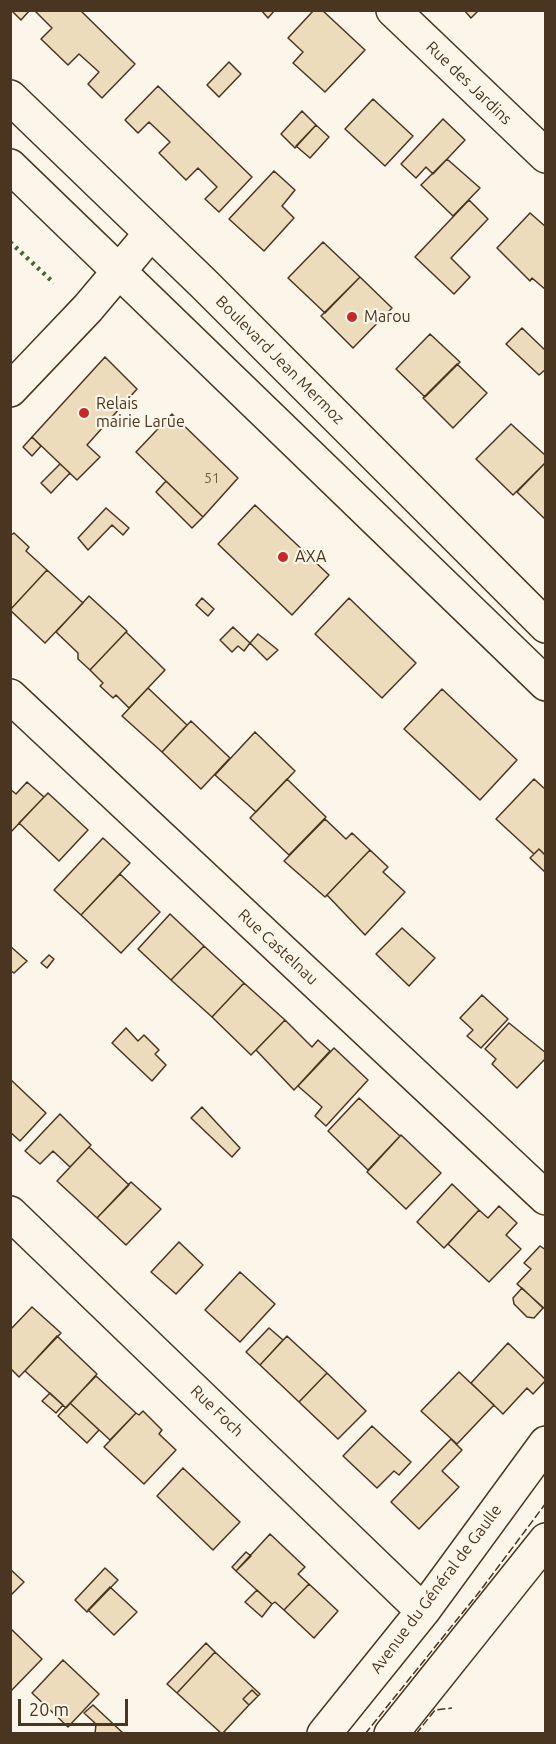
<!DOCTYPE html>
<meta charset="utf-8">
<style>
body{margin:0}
#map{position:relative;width:556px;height:1744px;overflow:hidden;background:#fbf6e9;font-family:Ubuntu,sans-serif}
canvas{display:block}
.frame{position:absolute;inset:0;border:12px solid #4a3520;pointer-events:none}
.scale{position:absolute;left:18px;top:1699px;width:110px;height:27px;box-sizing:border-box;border:3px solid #4a3520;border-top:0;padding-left:8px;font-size:18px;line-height:21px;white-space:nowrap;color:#4a3520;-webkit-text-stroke:4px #fbf6e9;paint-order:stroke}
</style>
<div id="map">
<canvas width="556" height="1744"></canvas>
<div class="frame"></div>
<div class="scale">20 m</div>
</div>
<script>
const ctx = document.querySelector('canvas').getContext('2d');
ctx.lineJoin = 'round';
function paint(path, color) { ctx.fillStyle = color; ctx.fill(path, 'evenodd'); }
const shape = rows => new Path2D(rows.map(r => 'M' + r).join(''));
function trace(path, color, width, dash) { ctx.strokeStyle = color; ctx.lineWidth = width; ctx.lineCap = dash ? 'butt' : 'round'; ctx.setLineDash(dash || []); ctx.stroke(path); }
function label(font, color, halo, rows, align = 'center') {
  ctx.font = font + ' Ubuntu,sans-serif'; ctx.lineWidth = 4.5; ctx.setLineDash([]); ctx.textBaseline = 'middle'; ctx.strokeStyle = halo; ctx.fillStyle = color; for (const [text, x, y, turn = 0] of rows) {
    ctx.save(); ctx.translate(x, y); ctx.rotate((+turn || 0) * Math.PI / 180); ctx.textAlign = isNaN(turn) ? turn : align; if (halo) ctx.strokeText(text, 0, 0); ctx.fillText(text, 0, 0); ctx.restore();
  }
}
const building = shape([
 [11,10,30,10,21,20,11,10],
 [34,10,80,10,135,64,102,98,88,84,99,72,79,54,68,65,41,39,52,28,34,10],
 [261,10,275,10,268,18,261,10],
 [314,10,322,10,365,50,325,92,293,63,303,52,288,38,314,10],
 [464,10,479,10,471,18,464,10],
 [229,62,241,74,219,97,207,85,229,62],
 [158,86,252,177,219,212,205,199,217,187,198,168,186,180,159,153,170,142,149,122,138,133,125,120,158,86],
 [373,99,413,136,385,166,345,129,373,99],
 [302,111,316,125,295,148,281,134,302,111],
 [443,119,465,140,433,174,426,167,416,178,401,164,443,119],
 [316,125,329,137,310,158,296,146,316,125],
 [447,159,480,188,453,216,421,185,447,159],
 [274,171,295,190,282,206,294,218,264,251,229,219,274,171],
 [469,200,488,219,451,258,470,277,454,294,415,257,469,200],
 [530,213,546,227,546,290,532,278,530,281,497,248,530,213],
 [323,242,360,277,325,313,288,278,323,242],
 [360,277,392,308,353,348,321,316,360,277],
 [522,328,546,351,546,369,539,375,506,344,522,328],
 [430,334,460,362,425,397,396,369,430,334],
 [105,357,137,389,87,445,100,457,77,480,32,437,105,357],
 [457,364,487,393,453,428,423,398,457,364],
 [172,414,238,478,203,517,136,452,172,414],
 [511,424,546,456,546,462,513,495,476,459,511,424],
 [32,437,41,446,32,456,23,447,32,437],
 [546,462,546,520,517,492,546,462],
 [60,464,70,473,51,493,41,483,60,464],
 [166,481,203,517,192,528,156,492,166,481],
 [255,505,329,575,292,615,218,544,255,505],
 [106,508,129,528,123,535,112,525,88,550,78,538,106,508],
 [14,533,29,547,26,551,47,570,10,610,10,536,14,533],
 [47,570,83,603,45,643,10,610,47,570],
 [89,596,127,631,90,670,78,659,78,653,56,632,89,596],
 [202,598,214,609,208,616,196,605,202,598],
 [349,598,416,663,382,698,315,634,349,598],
 [233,627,250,643,244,651,238,646,232,652,220,640,233,627],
 [126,632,165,670,129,708,116,695,113,698,100,686,103,683,90,670,126,632],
 [258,634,278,650,267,660,250,643,258,634],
 [148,688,187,725,162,752,122,716,148,688],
 [442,689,517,760,480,800,404,729,442,689],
 [191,721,230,758,201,789,162,752,191,721],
 [255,732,295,771,256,812,215,775,255,732],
 [287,779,326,817,289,855,250,818,287,779],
 [534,779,546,790,546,856,539,849,534,854,496,819,534,779],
 [27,782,44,797,10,833,10,789,16,794,27,782],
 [48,793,88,830,59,861,19,823,48,793],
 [325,819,346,839,352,833,370,850,325,897,284,861,325,819],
 [103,838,130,863,81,915,54,890,103,838],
 [539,849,546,856,546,873,530,858,539,849],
 [370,850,388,867,383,872,405,892,365,935,327,895,370,850],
 [120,874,160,912,121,953,81,915,120,874],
 [170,914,204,946,171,980,138,949,170,914],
 [402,928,435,958,409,986,376,954,402,928],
 [10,946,27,961,14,973,10,970,10,946],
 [204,946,244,983,212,1017,171,980,204,946],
 [49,955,54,959,47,968,41,963,49,955],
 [244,983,285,1020,251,1055,212,1017,244,983],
 [482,995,508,1019,481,1048,467,1036,473,1030,460,1018,482,995],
 [285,1020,312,1047,318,1040,330,1051,294,1090,256,1050,285,1020],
 [509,1023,546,1053,546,1058,517,1088,492,1064,496,1059,485,1049,509,1023],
 [126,1028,138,1041,144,1035,159,1050,155,1054,166,1065,152,1081,112,1043,126,1028],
 [334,1048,368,1080,326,1126,315,1116,322,1107,298,1086,334,1048],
 [10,1079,46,1113,20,1141,10,1132,10,1079],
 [359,1098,400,1136,368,1170,328,1131,359,1098],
 [202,1107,240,1148,232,1157,191,1118,202,1107],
 [60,1114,91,1145,70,1167,53,1151,40,1164,25,1151,60,1114],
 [401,1135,441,1173,406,1209,367,1172,401,1135],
 [89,1147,129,1185,97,1218,57,1181,89,1147],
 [131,1182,161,1209,126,1245,97,1218,131,1182],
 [452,1184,479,1210,444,1248,417,1222,452,1184],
 [499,1206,517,1223,506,1235,521,1249,489,1282,448,1244,479,1210,488,1218,499,1206],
 [179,1242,203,1265,176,1294,151,1272,179,1242],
 [540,1246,546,1250,545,1309,517,1284,531,1269,524,1263,540,1246],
 [240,1272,275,1304,240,1342,205,1310,240,1272],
 [522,1288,543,1308,534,1318,527,1317,514,1304,513,1298,522,1288],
 [32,1307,61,1333,19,1377,10,1368,10,1330,32,1307],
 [269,1328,283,1340,260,1365,246,1352,269,1328],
 [57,1336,97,1374,66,1408,25,1371,57,1336],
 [287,1336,327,1373,299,1402,260,1365,287,1336],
 [508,1343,546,1380,533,1394,527,1388,503,1414,471,1383,508,1343],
 [459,1372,494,1405,457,1444,421,1411,459,1372],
 [327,1373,366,1411,338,1439,299,1402,327,1373],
 [96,1376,136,1413,110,1440,70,1403,96,1376],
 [50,1393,63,1405,56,1413,42,1401,50,1393],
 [70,1403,99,1430,87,1443,58,1416,70,1403],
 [143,1411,162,1430,159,1434,176,1450,144,1484,104,1447,136,1413,139,1415,143,1411],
 [372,1426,411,1462,399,1475,394,1471,377,1488,343,1456,372,1426],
 [451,1439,462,1450,442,1471,459,1487,419,1529,391,1502,451,1439],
 [183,1468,240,1522,213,1550,157,1496,183,1468],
 [270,1534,305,1567,298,1574,309,1584,284,1610,275,1602,272,1604,236,1571,270,1534],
 [246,1552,251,1556,236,1571,232,1567,246,1552],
 [105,1568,118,1580,87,1612,75,1600,105,1568],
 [10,1569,24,1582,10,1596,10,1569],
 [309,1584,338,1611,314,1638,284,1610,309,1584],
 [110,1587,137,1612,114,1635,88,1610,110,1587],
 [257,1590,272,1604,262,1617,245,1602,257,1590],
 [10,1628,42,1659,10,1692,10,1628],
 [206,1643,215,1652,177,1693,167,1684,206,1643],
 [215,1652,260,1694,258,1696,252,1690,243,1699,249,1705,222,1734,177,1693,215,1652],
 [63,1660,99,1694,68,1727,32,1693,63,1660],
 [252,1690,258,1696,249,1705,243,1699,252,1690],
 [93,1705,124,1734,95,1734,96,1724,84,1713,93,1705]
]);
paint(building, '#ecdcbc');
trace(building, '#4a3520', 1.5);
const minor = shape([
 [393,10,546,156],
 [10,390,88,308,151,233],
 [10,696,546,1198],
 [10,1213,423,1611],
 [324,1734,423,1611,546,1443]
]);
const major = shape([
 [10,97,204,284,546,626],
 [10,166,546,684],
 [391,1734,546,1540]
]);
trace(minor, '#4a3520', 36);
trace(major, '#4a3520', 36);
trace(minor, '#fbf6e9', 33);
trace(major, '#fbf6e9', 33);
trace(shape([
 [10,242,54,283]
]), '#436837', 4.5, [3, 4.5]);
trace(shape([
 [365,1734,480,1591,546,1503],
 [416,1734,435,1710,452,1708]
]), '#4a3520', 1.5, [8, 3]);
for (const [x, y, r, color] of [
 [352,317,6,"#c62828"],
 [84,413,6,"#c62828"],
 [283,557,6,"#c62828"]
]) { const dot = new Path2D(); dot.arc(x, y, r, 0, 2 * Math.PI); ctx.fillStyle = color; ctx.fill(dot); trace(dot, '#fbf6e9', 2); }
label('14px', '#725f47', null, [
 ["51",212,478]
]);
label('16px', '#4a3520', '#fbf6e9', [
 ["Rue des Jardins",469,83,44],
 ["Boulevard Jean Mermoz",280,360,45],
 ["Rue Castelnau",278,947,43],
 ["Rue Foch",217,1411,44],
 ["Avenue du Général de Gaulle",436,1589,-53]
]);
label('16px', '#4a3520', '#fbf6e9', [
 ["Marou",364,317],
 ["Relais",96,404],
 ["mairie Larue",96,422],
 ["AXA",295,557]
], 'left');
</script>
